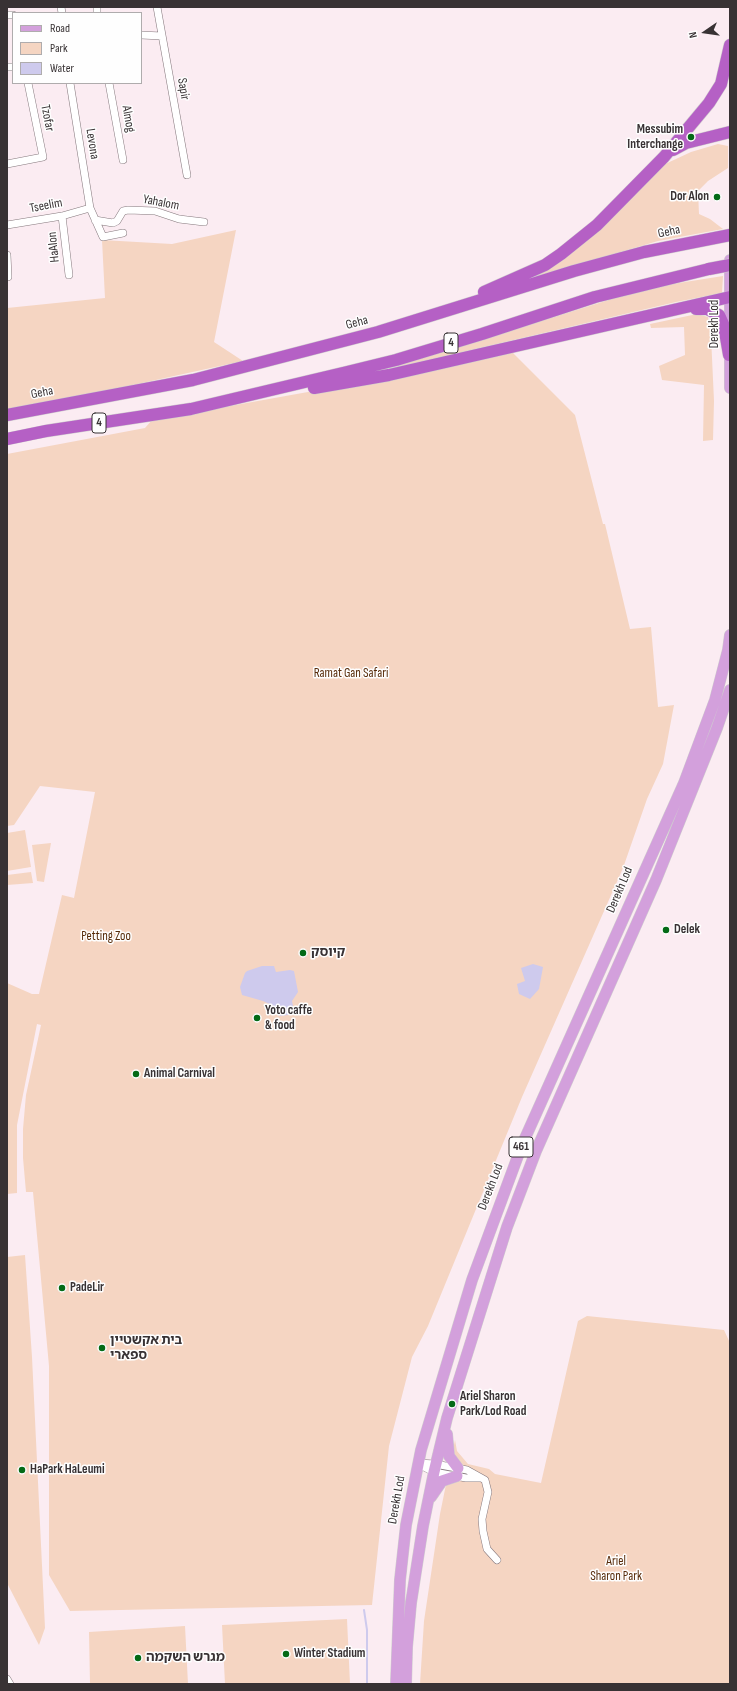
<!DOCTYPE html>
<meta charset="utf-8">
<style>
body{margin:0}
#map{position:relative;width:737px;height:1691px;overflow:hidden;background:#fbecf2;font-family:"Sofia Sans Condensed",sans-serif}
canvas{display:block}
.frame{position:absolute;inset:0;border:8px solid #383234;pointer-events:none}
.legend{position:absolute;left:12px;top:12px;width:130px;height:72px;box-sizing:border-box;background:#fefefe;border:1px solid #afacad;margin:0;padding:5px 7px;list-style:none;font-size:12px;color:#383234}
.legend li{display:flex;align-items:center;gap:8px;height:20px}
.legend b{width:20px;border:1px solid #afacad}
.north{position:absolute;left:685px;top:12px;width:40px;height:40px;-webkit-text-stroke:3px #fefefe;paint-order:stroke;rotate:257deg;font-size:11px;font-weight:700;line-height:16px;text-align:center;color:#383234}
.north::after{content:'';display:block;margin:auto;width:14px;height:18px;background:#383234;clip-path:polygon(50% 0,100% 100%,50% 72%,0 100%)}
</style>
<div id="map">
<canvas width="737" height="1691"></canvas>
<div class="frame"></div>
<ul class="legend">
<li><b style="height:5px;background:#d3a0dc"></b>Road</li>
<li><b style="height:11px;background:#f5d5c2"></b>Park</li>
<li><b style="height:11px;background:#cecaed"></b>Water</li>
</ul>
<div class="north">N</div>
</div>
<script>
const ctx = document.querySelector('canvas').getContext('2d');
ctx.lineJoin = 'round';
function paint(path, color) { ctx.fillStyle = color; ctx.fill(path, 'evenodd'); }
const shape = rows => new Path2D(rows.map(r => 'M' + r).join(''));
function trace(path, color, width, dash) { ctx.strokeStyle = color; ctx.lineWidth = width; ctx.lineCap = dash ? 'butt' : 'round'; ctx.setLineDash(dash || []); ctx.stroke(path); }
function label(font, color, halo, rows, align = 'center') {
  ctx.font = font + ' "Sofia Sans Condensed","Noto Sans Hebrew",sans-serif'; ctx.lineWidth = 3; ctx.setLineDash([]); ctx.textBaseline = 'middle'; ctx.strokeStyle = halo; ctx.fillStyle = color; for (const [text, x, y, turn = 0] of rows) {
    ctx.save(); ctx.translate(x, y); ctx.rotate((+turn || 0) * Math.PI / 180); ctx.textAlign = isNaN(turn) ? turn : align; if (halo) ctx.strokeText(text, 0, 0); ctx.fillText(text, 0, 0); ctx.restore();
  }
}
paint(shape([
 [718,144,728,146,728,168,708,181,698,191,699,214,710,219,723,229,658,241,512,284,538,274,663,165,691,152],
 [236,230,214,342,243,361,64,400,7,410,7,308,105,298,102,240,172,244],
 [723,276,722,293,676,302,381,371,647,288],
 [697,314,708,317,711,336,714,401,713,440,703,441,704,385,662,380,659,366,685,355,684,327,651,328,650,324],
 [511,351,575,415,603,524,605,524,630,629,651,627,658,707,674,705,663,764,647,799,623,868,522,1097,428,1326,412,1357,389,1446,372,1605,70,1611,49,1575,49,1366,33,1192,26,1192,23,1158,23,1129,26,1095,41,1025,37,1024,17,1125,17,1193,7,1194,7,983,32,994,39,994,62,895,74,898,95,792,40,786,14,825,7,826,7,454,145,428,152,420,319,390],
 [25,830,31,867,7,871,7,833],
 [51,843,44,882,37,881,32,845],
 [31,872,33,883,7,885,7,875],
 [25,1255,32,1357,45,1628,39,1645,7,1583,7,1257],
 [587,1316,724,1330,730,1343,730,1684,420,1684,424,1621,440,1514,455,1440,457,1451,468,1464,489,1469,495,1474,541,1483,578,1321],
 [347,1619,350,1684,225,1684,222,1625],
 [185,1626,188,1684,90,1684,89,1632]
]), '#f5d5c2');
paint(shape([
 [533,964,543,967,539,989,530,999,519,994,517,984,525,981,521,968],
 [262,966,274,966,276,972,290,970,294,971,298,992,292,1001,293,1006,288,1015,280,1016,274,1013,276,1007,263,1001,242,995,240,987,245,973,247,971]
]), '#cecaed');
trace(shape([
 [364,1610,367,1630,367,1684]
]), '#cecaed', 2);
const street = shape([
 [61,7,62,13],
 [97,7,97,13],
 [157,7,187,175],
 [7,15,13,15],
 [141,35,162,36],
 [7,67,13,67],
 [70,83,90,208,103,237,123,233],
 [109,83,123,160],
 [7,164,43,157,28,83],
 [62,216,69,275],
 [95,220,113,223,117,221,123,211,128,210,155,211,179,219,204,222],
 [7,225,62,216,90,208],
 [7,255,8,277],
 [418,1463,435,1464,467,1470,485,1480,488,1492,482,1519,483,1531,487,1549,497,1560],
 [418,1464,434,1472,466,1478,481,1478],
 [7,1679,10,1684]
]);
const primary = shape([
 [730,260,730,388],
 [447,1434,449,1456,458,1468],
 [431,1497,442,1481,457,1476],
 [396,1684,400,1580,406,1525,421,1450,472,1280,522,1145,684,783,715,700,728,650,730,635],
 [406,1684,407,1647,411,1603,423,1526,434,1472,447,1418,507,1227,536,1151,656,880,717,728,730,690]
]);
const highway = shape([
 [673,150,686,143,730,132],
 [484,292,545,265,561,254,597,225,664,157,709,103,721,84,730,45],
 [696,309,707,309,719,315,724,326,729,355],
 [314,388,389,375,730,297],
 [7,415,193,380,378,332,574,271,644,252,730,235],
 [7,439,46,431,191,409,347,372,396,360,482,334,595,297,709,269]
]);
trace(street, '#85787d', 8);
trace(primary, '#cfcece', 12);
trace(highway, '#cfcece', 13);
trace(street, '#fff', 7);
trace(primary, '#d3a0dc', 11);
trace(highway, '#b560c5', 12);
const highwayBridge = shape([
 [709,269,730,265]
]);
trace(highwayBridge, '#cfcece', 13, []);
trace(highwayBridge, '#b560c5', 12);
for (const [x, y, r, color] of [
 [691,137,4,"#036a16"],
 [717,197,4,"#036a16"],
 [666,930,4,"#036a16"],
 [303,953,4,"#036a16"],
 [257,1018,4,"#036a16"],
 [136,1074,4,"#036a16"],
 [62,1288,4,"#036a16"],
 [102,1348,4,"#036a16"],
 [452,1404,4,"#036a16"],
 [22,1470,4,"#036a16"],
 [286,1654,4,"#036a16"],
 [138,1658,4,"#036a16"]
]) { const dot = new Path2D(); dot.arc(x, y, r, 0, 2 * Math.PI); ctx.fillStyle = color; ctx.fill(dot); trace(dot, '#fefefe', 1.5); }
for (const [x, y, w] of [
 [451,343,14],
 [99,423,14],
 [521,1147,24]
]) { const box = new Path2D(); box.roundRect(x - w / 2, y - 10, w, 20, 3); ctx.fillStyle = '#fefefe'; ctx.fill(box); trace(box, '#383234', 1); }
label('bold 12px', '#383234', null, [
 ["4",451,343],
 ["4",99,423],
 ["461",521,1147]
]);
label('13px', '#383234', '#fefefe', [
 ["Sapir",183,89,80],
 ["Tzofar",47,118,79],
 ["Almog",128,119,80],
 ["Levona",92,144,81],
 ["Yahalom",161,203,11],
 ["Tseelim",46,206,-11],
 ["Geha",669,232,-12],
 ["HaAlon",54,247,-96],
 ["Geha",357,323,-15],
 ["Derekh Lod",715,324,-90],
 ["Geha",42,393,-11],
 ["Derekh Lod",620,890,-67],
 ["Derekh Lod",491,1187,-69],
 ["Derekh Lod",397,1500,-80]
]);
label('bold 13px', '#383234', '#fefefe', [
 ["Messubim",683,130,"right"],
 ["Interchange",683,145,"right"],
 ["Dor Alon",709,197,"right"],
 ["Delek",674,930],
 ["קיוסק",311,953],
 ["Yoto caffe",265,1011],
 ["& food",265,1026],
 ["Animal Carnival",144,1074],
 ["PadeLir",70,1288],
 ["בית אקשטיין",110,1341],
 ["ספארי",110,1356],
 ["Ariel Sharon",460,1397],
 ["Park/Lod Road",460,1412],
 ["HaPark HaLeumi",30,1470],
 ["Winter Stadium",294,1654],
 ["מגרש השקמה",146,1658]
], 'left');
label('13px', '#562a08', '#fefefe', [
 ["Ramat Gan Safari",351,674],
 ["Petting Zoo",106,937],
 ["Ariel",616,1562],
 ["Sharon Park",616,1577]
]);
</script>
